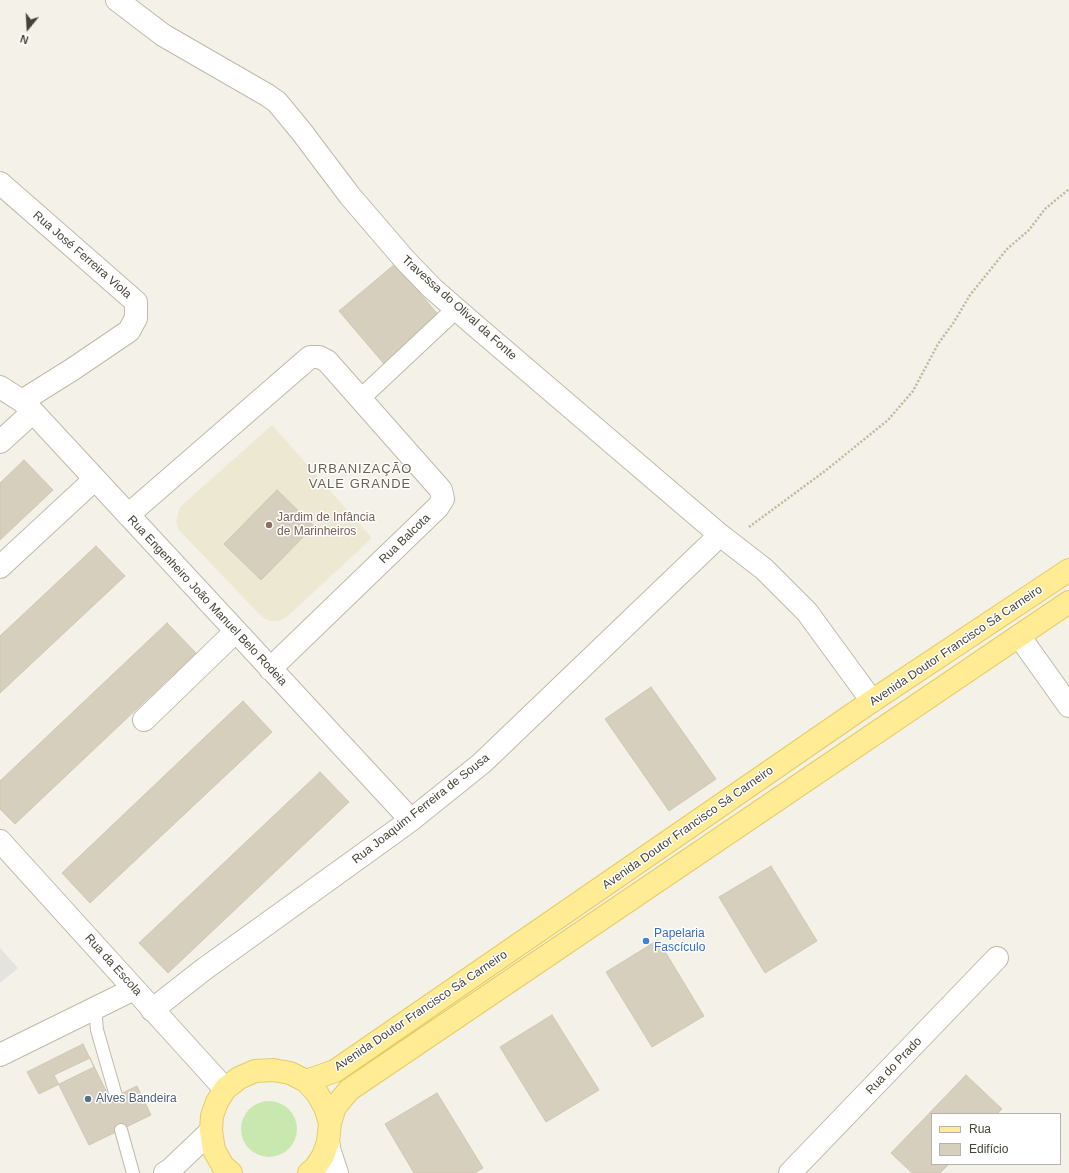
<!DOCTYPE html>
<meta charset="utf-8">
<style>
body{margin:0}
#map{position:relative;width:1069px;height:1173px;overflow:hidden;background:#f4f1e8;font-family:Arial,sans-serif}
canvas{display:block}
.legend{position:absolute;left:931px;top:1113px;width:130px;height:52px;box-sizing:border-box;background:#fff;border:1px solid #b5b3af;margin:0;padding:5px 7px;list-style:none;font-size:12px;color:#474236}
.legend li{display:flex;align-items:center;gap:8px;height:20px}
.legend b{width:20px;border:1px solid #b5b3af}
.north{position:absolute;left:8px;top:8px;width:40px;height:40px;-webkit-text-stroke:3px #fff;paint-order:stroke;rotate:198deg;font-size:11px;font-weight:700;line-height:16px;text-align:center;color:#474236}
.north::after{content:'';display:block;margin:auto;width:14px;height:18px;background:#474236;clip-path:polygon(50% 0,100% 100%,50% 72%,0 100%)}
</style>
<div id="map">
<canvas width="1069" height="1173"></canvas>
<ul class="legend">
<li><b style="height:5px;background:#ffec95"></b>Rua</li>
<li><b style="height:11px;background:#d6cfbd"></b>Edifício</li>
</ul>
<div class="north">N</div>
</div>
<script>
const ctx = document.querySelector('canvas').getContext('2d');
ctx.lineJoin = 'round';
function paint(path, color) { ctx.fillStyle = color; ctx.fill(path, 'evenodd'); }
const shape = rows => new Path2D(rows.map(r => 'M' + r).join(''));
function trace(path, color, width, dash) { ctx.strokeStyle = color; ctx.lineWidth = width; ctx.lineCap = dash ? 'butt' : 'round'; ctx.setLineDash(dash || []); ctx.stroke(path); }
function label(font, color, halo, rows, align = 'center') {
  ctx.font = font + ' Arial,sans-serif'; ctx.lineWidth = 3; ctx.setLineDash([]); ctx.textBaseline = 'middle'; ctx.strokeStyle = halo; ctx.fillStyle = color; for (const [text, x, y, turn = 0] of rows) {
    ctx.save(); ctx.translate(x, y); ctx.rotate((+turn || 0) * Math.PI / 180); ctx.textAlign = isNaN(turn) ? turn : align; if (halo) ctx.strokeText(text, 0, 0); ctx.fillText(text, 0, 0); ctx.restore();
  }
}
paint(shape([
 [272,425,372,538,288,616,279,621,270,621,261,616,178,529,176,521,180,507]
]), '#ede8d1');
paint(shape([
 '241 1129a28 28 0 1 1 56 0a28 28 0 1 1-56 0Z'
]), '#c9e8b0');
paint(shape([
 [0,948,18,968,0,983]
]), '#e5e3df');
const building = shape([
 [395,264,441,318,385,365,339,311,395,264],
 [24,460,53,490,0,540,0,483,24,460],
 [277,490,314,526,261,580,224,544,277,490],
 [96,546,125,576,0,693,0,636,96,546],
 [167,623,196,653,15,824,0,809,0,781,167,623],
 [651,687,716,779,669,811,605,719,651,687],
 [243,701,272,732,90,903,62,873,243,701],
 [320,772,349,802,168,973,139,943,320,772],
 [771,866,817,941,765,973,719,897,771,866],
 [658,940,704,1016,652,1047,606,972,658,940],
 [552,1015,599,1090,546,1122,500,1047,552,1015],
 [83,1044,94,1067,39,1094,27,1072,83,1044],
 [90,1058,110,1099,137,1086,151,1115,89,1145,54,1075,90,1058],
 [966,1075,1002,1109,997,1114,932,1114,932,1164,949,1164,940,1173,912,1173,891,1153,966,1075],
 [437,1093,483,1168,475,1173,414,1173,385,1124,437,1093]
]);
paint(building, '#d6cfbd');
trace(building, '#d0c7b0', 1);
const service = shape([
 [95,1008,97,1030,116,1096],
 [121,1130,133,1173]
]);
const pedestrian = shape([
 [360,399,456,309]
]);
const minor = shape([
 [117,0,163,35,267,95,277,102,301,131,350,196,405,260,432,288,471,322,720,535,764,569,807,612,872,701],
 [0,183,136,302,136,318,129,331,73,369,22,401],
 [0,387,22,401,33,412,411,820],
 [0,442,33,412],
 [128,515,310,357,319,357,327,361,441,490,443,499,438,507,270,669],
 [0,567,95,479],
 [1019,636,1069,706],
 [144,720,236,631],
 [152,1010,203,970,411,820,482,763,720,535],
 [0,1055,134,989],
 [165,1173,170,1170,211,1131],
 [790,1173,997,958]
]);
const tertiary = shape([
 [0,841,225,1089],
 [328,1142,330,1152,337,1173]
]);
const primary = shape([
 [306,1081,335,1071,872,701,1069,570],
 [330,1123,335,1107,349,1090,1069,602],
 [231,1173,223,1166,214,1150,211,1131,212,1116,217,1102,225,1089,239,1078,255,1071,273,1070,290,1073,306,1081,317,1093,325,1107,330,1123,328,1142,323,1156,315,1168,309,1173]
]);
trace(service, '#bfbaaa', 14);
trace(pedestrian, '#bfbaaa', 20);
trace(minor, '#bfbaaa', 24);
trace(tertiary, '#bfbaaa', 24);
trace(primary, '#e5cc64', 24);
trace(shape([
 [749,527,825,471,888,420,913,391,938,344,954,322,970,295,1007,249,1029,230,1045,209,1069,189]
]), '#c1b89b', 2.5, [2, 2]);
trace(service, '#fff', 12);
trace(pedestrian, '#fff', 18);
trace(minor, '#fff', 22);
trace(tertiary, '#fff', 22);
trace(primary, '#ffec95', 22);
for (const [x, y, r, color] of [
 [269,525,4,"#8d6e63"],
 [646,941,4,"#3f7fe0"],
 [88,1099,4,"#5c6f8a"]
]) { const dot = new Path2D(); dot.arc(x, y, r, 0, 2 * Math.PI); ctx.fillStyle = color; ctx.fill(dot); trace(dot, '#fff', 1.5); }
label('12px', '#474236', '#fff', [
 ["Rua José Ferreira Viola",82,255,41],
 ["Travessa do Olival da Fonte",459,308,42],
 ["Rua Balcota",405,539,-44],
 ["Rua Engenheiro João Manuel Belo Rodeia",207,601,47],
 ["Avenida Doutor Francisco Sá Carneiro",956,646,-34],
 ["Rua Joaquim Ferreira de Sousa",421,809,-38],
 ["Avenida Doutor Francisco Sá Carneiro",688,828,-35],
 ["Rua da Escola",113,965,48],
 ["Avenida Doutor Francisco Sá Carneiro",421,1011,-34],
 ["Rua do Prado",894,1066,-46]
]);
label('12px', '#785e54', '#fff', [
 ["Jardim de Infância",277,518],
 ["de Marinheiros",277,532]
], 'left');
label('12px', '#366cbe', '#fff', [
 ["Papelaria",654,934],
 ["Fascículo",654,948]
], 'left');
label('12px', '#4e5e75', '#fff', [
 ["Alves Bandeira",96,1099]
], 'left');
ctx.letterSpacing = '1px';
label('13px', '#6a624d', '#fff', [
 ["URBANIZAÇÃO",360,469],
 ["VALE GRANDE",360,484]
]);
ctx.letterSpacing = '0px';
</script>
